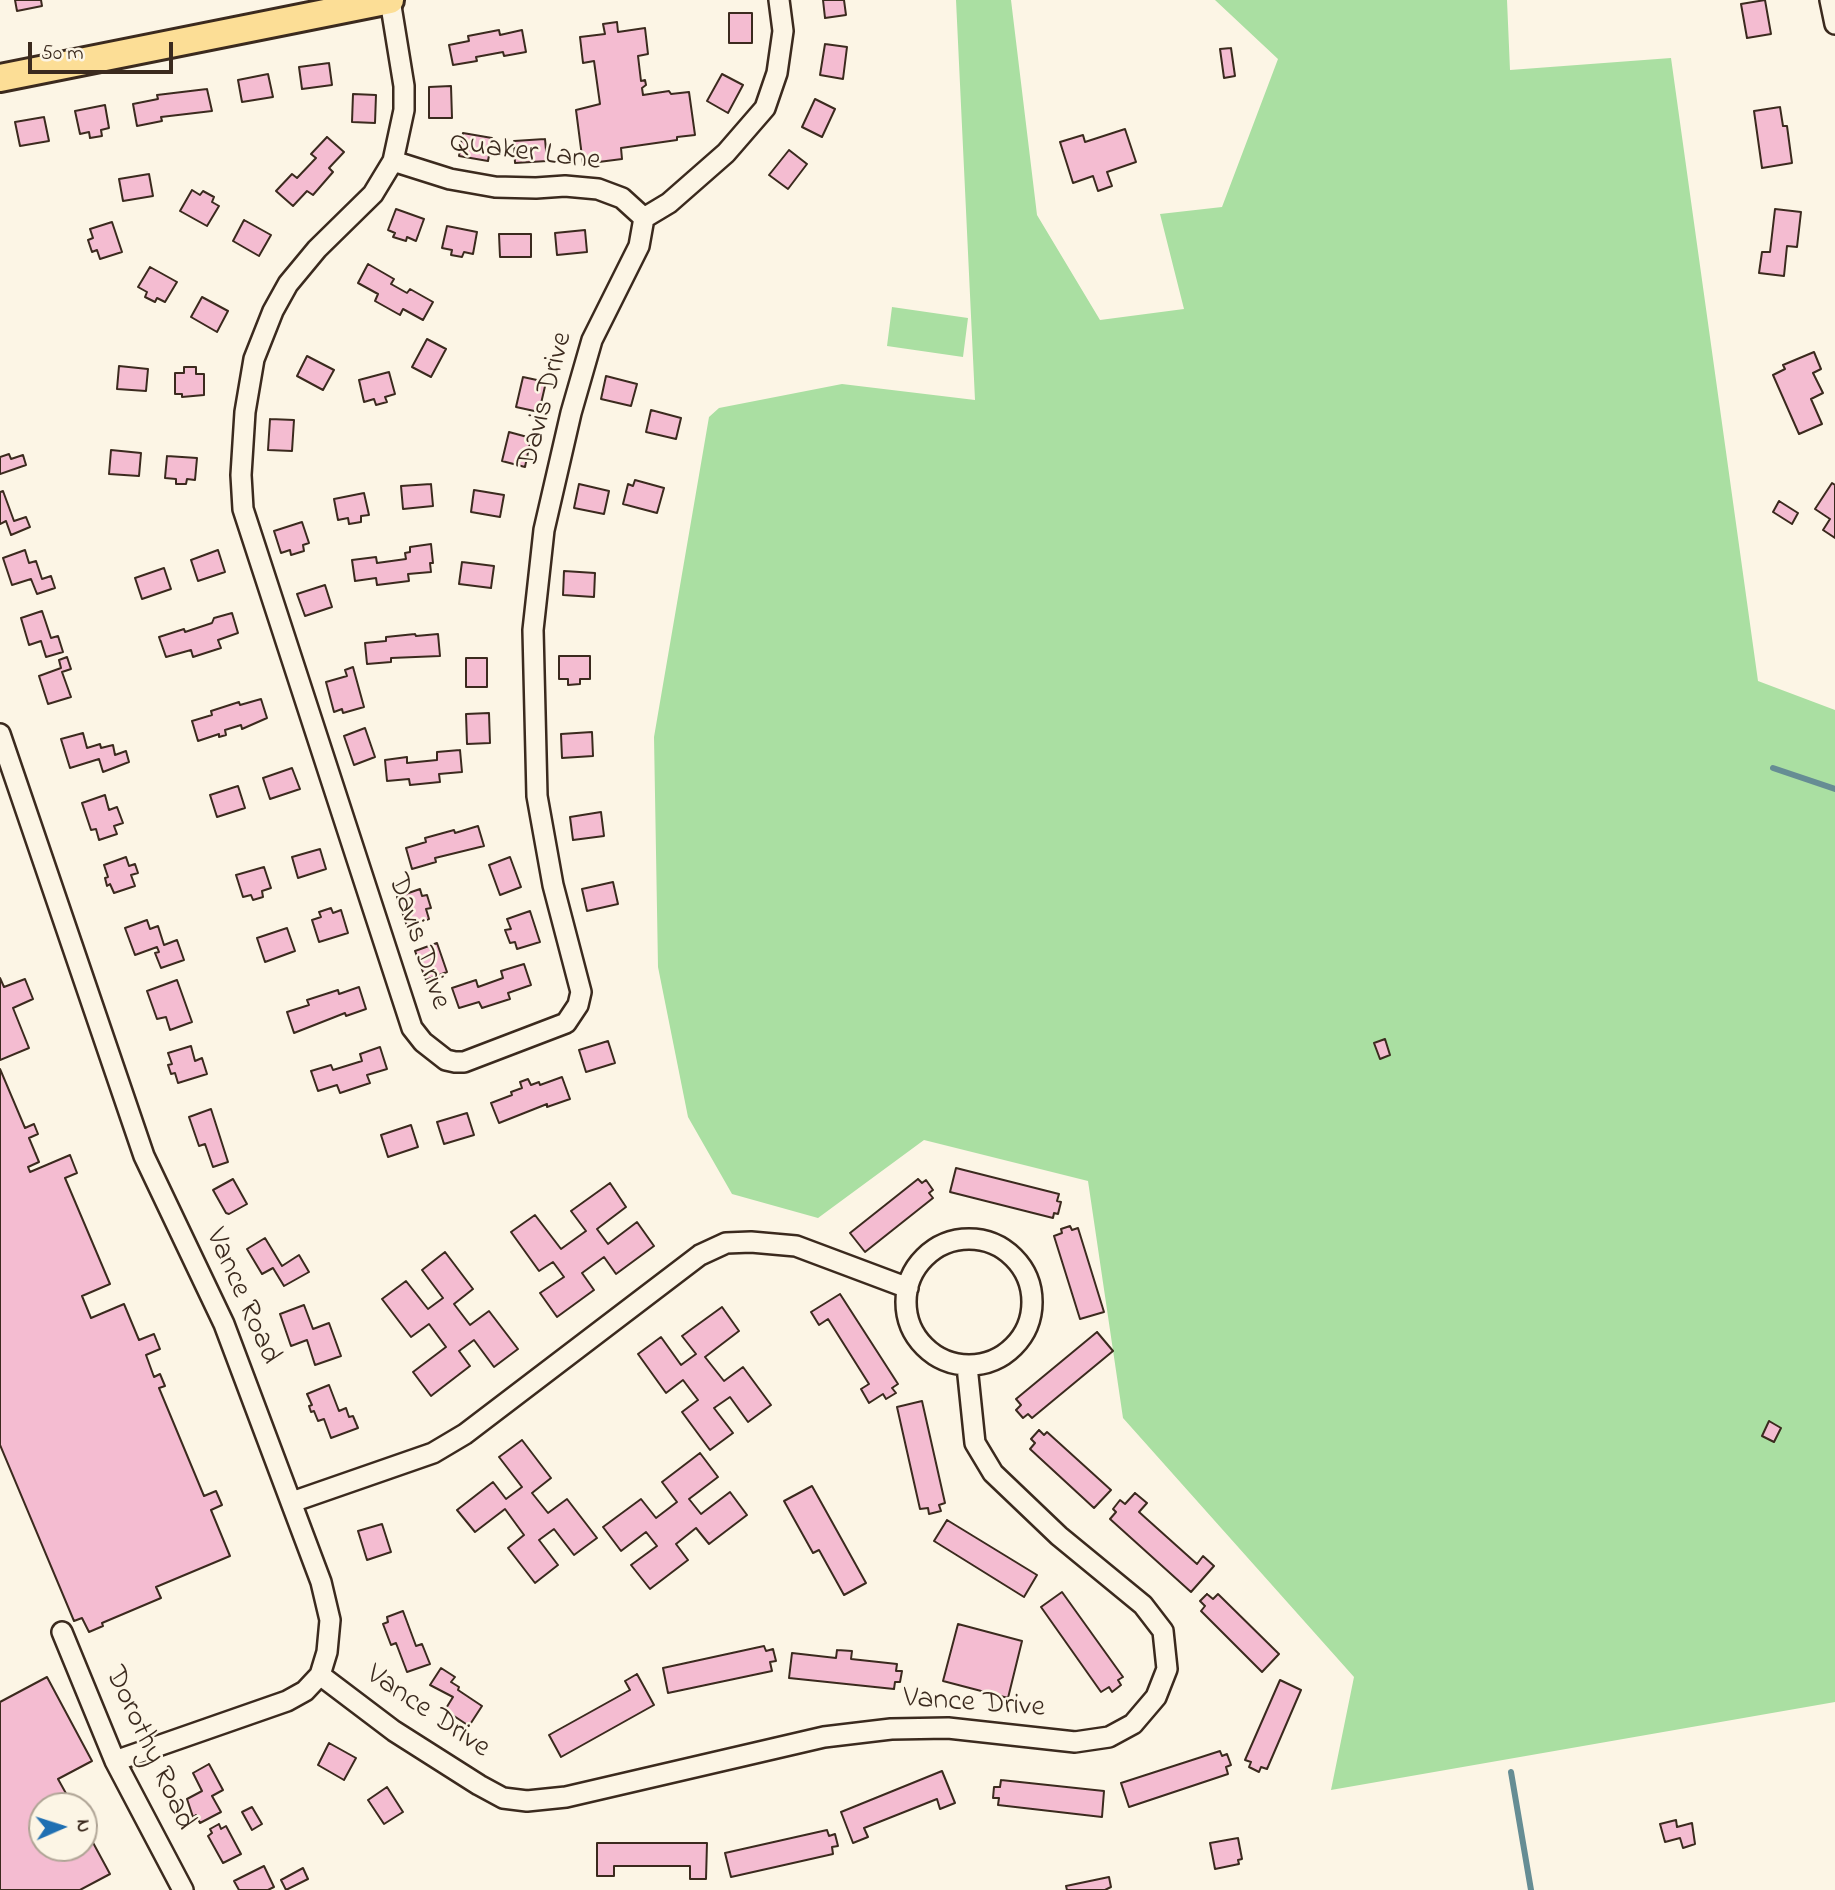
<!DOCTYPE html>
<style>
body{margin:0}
#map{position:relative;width:1835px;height:1890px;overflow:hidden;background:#fcf5e5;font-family:"Indie Flower",sans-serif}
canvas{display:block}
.north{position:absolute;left:28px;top:1792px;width:70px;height:70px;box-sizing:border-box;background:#fcf5e5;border:2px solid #afa495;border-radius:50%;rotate:87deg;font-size:19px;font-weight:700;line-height:28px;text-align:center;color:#3b2a1e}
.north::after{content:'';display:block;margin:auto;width:24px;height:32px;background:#1f6fb2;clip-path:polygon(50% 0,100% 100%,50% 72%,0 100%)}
.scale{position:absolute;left:28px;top:42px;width:145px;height:32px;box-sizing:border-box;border:4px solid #3b2a1e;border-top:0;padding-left:9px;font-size:21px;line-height:24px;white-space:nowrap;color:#3b2a1e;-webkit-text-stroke:5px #fcf5e5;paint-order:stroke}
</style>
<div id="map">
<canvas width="1835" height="1890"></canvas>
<div class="north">N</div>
<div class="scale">50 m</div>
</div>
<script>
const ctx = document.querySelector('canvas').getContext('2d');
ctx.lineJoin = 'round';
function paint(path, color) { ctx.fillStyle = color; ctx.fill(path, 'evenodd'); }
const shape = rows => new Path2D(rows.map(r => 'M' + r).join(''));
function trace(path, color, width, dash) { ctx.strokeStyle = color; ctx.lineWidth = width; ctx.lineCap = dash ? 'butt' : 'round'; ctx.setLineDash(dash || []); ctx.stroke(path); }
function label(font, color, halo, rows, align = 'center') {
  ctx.font = font + ' "Indie Flower",sans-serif'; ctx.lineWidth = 5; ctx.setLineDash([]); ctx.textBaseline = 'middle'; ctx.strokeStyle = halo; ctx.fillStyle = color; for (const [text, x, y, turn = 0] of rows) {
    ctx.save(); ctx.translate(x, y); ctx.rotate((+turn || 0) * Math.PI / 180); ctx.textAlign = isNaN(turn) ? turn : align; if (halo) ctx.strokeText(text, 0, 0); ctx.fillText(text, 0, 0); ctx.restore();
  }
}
paint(shape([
 [956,0,1011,0,1037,215,1100,320,1184,309,1160,214,1222,207,1278,59,1215,0,1507,0,1510,70,1671,58,1758,681,1835,710,1835,1702,1331,1790,1354,1677,1123,1418,1088,1181,924,1140,818,1218,732,1194,688,1117,658,967,654,737,709,417,719,408,842,384,975,400],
 [892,307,968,318,963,357,887,346]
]), '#aadfa2');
trace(shape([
 [1773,768,1835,789],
 [1511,1772,1531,1890]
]), '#668d94', 6);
const building = shape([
 [15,0,41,0,42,6,17,11,15,0],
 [823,0,844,0,846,15,825,18,823,0],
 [1765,0,1771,34,1747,38,1741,4,1765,0],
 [729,13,752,13,752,43,729,43,729,13],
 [617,22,618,32,645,28,648,54,638,56,641,81,645,80,646,85,642,88,643,95,669,91,671,94,689,92,695,135,677,137,677,140,621,148,622,159,583,164,576,110,600,104,594,61,583,63,580,37,605,34,603,24,617,22],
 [499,30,500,35,522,30,526,52,504,56,503,52,476,57,477,61,453,65,449,45,469,41,468,36,499,30],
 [825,44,847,47,843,79,820,75,825,44],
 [1231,48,1235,76,1224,78,1220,49,1231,48],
 [329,63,332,85,302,89,299,67,329,63],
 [268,74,273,97,242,102,238,80,268,74],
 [722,74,743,85,728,113,707,101,722,74],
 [451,86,452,118,429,118,429,87,451,86],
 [207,89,212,111,161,117,162,121,137,126,133,104,158,99,157,95,207,89],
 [353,94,376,95,375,123,352,122,353,94],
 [815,99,835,109,822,137,802,127,815,99],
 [105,105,109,128,101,130,102,136,90,138,89,132,80,134,75,111,105,105],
 [1780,107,1783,126,1787,126,1792,163,1762,168,1754,111,1780,107],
 [44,117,49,141,20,146,15,122,44,117],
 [1125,129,1136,162,1107,172,1112,186,1098,191,1093,176,1073,183,1060,142,1083,135,1085,142,1125,129],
 [463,133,492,138,488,161,459,156,463,133],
 [327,137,344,152,329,168,333,172,313,195,307,191,293,206,276,191,292,174,297,178,316,158,311,154,327,137],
 [545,139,547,161,515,163,514,141,545,139],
 [789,150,807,164,788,189,769,175,789,150],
 [149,174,153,196,123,201,119,179,149,174],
 [192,190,200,195,203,191,214,197,212,202,219,206,207,226,180,211,192,190],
 [396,209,424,219,416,241,407,237,406,241,393,237,395,233,388,230,396,209],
 [1775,209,1801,212,1797,247,1787,246,1784,276,1759,273,1762,252,1770,252,1775,209],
 [244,220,271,235,259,256,233,241,244,220],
 [112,222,122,252,100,259,97,250,92,252,88,240,93,238,90,229,112,222],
 [447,226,477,232,473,254,464,252,462,257,451,255,452,250,442,248,447,226],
 [585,230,587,252,557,255,555,233,585,230],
 [499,234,531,234,531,257,500,257,499,234],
 [368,264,394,279,391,284,407,293,410,289,433,302,423,320,403,309,400,315,375,301,378,294,358,283,368,264],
 [150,267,177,282,165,302,157,298,155,302,145,297,147,292,138,287,150,267],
 [202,297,228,311,217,332,191,317,202,297],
 [427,339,446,349,431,377,412,367,427,339],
 [1814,352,1821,369,1813,373,1823,393,1811,399,1822,424,1799,434,1773,375,1785,369,1783,365,1814,352],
 [307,356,334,370,323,390,297,376,307,356],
 [119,366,148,369,146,391,117,389,119,366],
 [184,367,196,367,196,374,204,374,204,395,182,397,182,394,175,394,175,373,184,373,184,367],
 [389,372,395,394,385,397,387,402,376,405,374,399,364,402,359,380,389,372],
 [606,376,637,384,631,406,601,399,606,376],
 [523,377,546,382,539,412,516,407,523,377],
 [651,410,681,418,676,439,646,432,651,410],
 [270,419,294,420,292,451,268,450,270,419],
 [509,432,531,438,525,467,502,461,509,432],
 [111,450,141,453,139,476,109,474,111,450],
 [9,454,11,459,23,455,26,465,0,474,0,457,9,454],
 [167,456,197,458,195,480,187,479,186,484,176,484,176,479,165,478,167,456],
 [635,480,664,488,657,513,623,504,628,484,633,486,635,480],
 [1832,483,1835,485,1835,538,1823,530,1830,519,1815,509,1832,483],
 [431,484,433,506,403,509,401,486,431,484],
 [579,484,609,491,604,514,574,508,579,484],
 [474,490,504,495,500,517,471,512,474,490],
 [3,491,14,521,26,517,30,527,11,535,6,521,0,524,0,492,3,491],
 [364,493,369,515,361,516,361,522,349,524,348,518,338,520,334,499,364,493],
 [1779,501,1798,513,1792,524,1773,512,1779,501],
 [302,522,309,543,303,545,304,551,291,555,290,550,281,553,274,531,302,522],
 [431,544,433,563,430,563,431,572,408,574,409,581,377,585,376,578,355,581,352,560,376,557,377,563,406,559,405,553,410,552,410,547,431,544],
 [25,550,29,563,36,561,42,579,51,576,55,588,37,594,31,579,12,585,3,558,25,550],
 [218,550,225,572,198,581,191,560,218,550],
 [462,562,494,566,491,588,459,584,462,562],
 [164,568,171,589,142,599,135,578,164,568],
 [564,571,595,573,594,597,563,595,564,571],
 [325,585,332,607,305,616,297,594,325,585],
 [42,611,51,638,58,636,63,652,46,657,41,641,29,645,21,618,42,611],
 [232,613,238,633,218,640,221,648,193,657,191,650,166,657,159,637,184,629,185,632,212,623,214,618,232,613],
 [415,634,416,636,438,634,440,656,391,658,391,662,367,664,365,643,386,641,386,637,415,634],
 [559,656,590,656,590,679,580,679,580,684,568,685,568,679,559,679,559,656],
 [67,657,71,669,62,672,71,697,48,704,39,676,61,668,59,660,67,657],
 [466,658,487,658,487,687,466,687,466,658],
 [353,667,364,707,343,713,342,709,334,712,326,682,347,676,345,670,353,667],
 [261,699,267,718,242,729,241,725,225,730,226,735,219,737,219,734,198,741,192,721,212,715,211,711,239,702,240,705,261,699],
 [489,713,490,743,467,744,466,714,489,713],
 [365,728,375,757,354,765,344,736,365,728],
 [592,732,593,756,562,758,561,734,592,732],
 [83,733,87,748,100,744,101,748,113,745,115,755,126,751,129,762,103,772,99,759,70,768,61,739,83,733],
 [460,750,462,772,439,774,440,782,410,785,409,779,387,781,385,760,407,757,407,763,437,760,437,752,460,750],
 [292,768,300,789,270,799,263,778,292,768],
 [238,786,245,808,217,817,210,795,238,786],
 [105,795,109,810,117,807,123,823,114,826,117,834,99,840,96,829,91,830,82,803,105,795],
 [601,812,604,836,573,840,570,817,601,812],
 [478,826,484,846,435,858,436,862,412,869,406,848,426,842,425,838,454,830,455,833,478,826],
 [320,849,326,869,298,878,292,857,320,849],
 [126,857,129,866,135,864,138,873,131,875,135,886,114,893,110,884,107,886,105,878,108,877,104,865,126,857],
 [510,857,521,887,500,895,489,865,510,857],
 [264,867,271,888,262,891,263,897,253,900,251,895,243,897,236,875,264,867],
 [613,882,618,904,587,911,582,889,613,882],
 [420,889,422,896,427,895,431,908,426,909,429,919,407,926,397,897,420,889],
 [331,908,333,913,341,910,348,933,319,942,312,920,321,917,319,912,331,908],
 [530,911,540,942,517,949,515,942,510,943,505,930,511,929,507,919,530,911],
 [147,920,150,929,158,926,164,945,177,940,184,960,161,968,155,953,159,952,157,947,135,955,125,928,147,920],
 [287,928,295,951,265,962,257,938,287,928],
 [437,943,447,972,426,980,415,951,437,943],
 [524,964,531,985,508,993,510,999,482,1008,479,1002,459,1008,452,988,476,980,478,987,503,978,501,971,524,964],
 [0,978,4,987,25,979,33,999,13,1008,29,1048,0,1060,0,978],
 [177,980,192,1022,170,1030,166,1017,157,1019,147,991,177,980],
 [359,987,366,1009,346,1016,345,1013,294,1033,287,1012,309,1005,307,1000,338,990,339,994,359,987],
 [1385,1039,1390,1055,1380,1059,1374,1043,1385,1039],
 [608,1041,615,1063,586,1072,579,1050,608,1041],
 [191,1046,195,1061,202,1058,207,1074,178,1083,175,1073,171,1074,168,1065,172,1064,168,1053,191,1046],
 [380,1047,387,1069,367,1075,370,1083,340,1093,337,1085,318,1091,311,1071,331,1065,333,1070,362,1061,360,1054,380,1047],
 [0,1069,25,1128,34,1124,38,1134,29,1138,39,1162,28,1167,30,1172,70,1155,77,1173,65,1178,110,1284,82,1296,91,1318,124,1304,139,1340,154,1334,160,1349,146,1355,154,1377,160,1374,165,1386,159,1388,204,1496,216,1491,222,1505,211,1510,230,1556,156,1587,161,1598,102,1623,103,1626,89,1632,82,1618,74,1621,0,1445,0,1069],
 [562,1077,570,1099,547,1107,547,1104,499,1123,491,1103,512,1095,511,1092,522,1088,520,1082,528,1079,531,1085,539,1082,540,1085,562,1077],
 [211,1109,228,1162,213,1167,205,1144,199,1146,189,1117,211,1109],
 [467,1113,474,1135,444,1144,437,1122,467,1113],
 [411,1125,418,1147,388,1157,381,1135,411,1125],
 [956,1168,1059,1194,1057,1201,1061,1202,1058,1214,1054,1213,1053,1218,950,1192,956,1168],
 [233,1179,247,1204,229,1214,226,1213,213,1190,233,1179],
 [918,1179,922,1183,926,1180,933,1190,929,1193,933,1198,865,1252,850,1233,918,1179],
 [610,1183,626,1207,597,1229,608,1244,637,1222,654,1246,616,1274,604,1257,582,1273,594,1290,557,1317,540,1293,564,1277,553,1262,539,1271,511,1232,535,1215,561,1249,586,1231,571,1211,610,1183],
 [1070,1226,1072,1230,1078,1228,1104,1312,1080,1319,1054,1236,1062,1233,1061,1229,1070,1226],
 [265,1238,282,1266,299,1255,309,1272,284,1286,273,1268,262,1274,247,1249,265,1238],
 [445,1252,473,1289,454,1304,470,1325,489,1311,518,1349,494,1367,474,1340,459,1351,470,1366,431,1396,413,1372,446,1347,429,1324,411,1337,382,1299,406,1281,428,1309,443,1298,422,1270,445,1252],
 [840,1294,898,1384,892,1388,896,1393,886,1399,883,1394,869,1403,861,1389,869,1384,828,1319,819,1325,811,1312,840,1294],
 [304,1305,313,1329,329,1323,341,1356,315,1365,307,1340,291,1346,280,1314,304,1305],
 [722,1307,739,1331,705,1357,724,1381,743,1367,771,1405,748,1422,730,1397,714,1408,733,1433,710,1450,682,1412,698,1400,683,1380,666,1393,638,1354,661,1337,681,1365,696,1354,682,1336,722,1307],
 [1097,1332,1113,1351,1032,1418,1028,1414,1023,1418,1016,1410,1021,1405,1016,1399,1097,1332],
 [329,1385,339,1411,346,1408,349,1417,353,1416,358,1428,331,1438,324,1419,318,1421,314,1411,311,1412,309,1406,312,1405,307,1394,329,1385],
 [922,1401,945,1503,939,1505,941,1511,929,1514,928,1508,920,1509,897,1407,922,1401],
 [1769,1421,1781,1428,1774,1442,1762,1436,1769,1421],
 [1039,1430,1044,1435,1047,1432,1111,1490,1094,1508,1030,1449,1035,1443,1031,1439,1039,1430],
 [522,1440,551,1478,532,1493,548,1513,567,1499,597,1538,574,1555,554,1529,539,1540,558,1565,535,1583,508,1548,524,1535,505,1509,475,1532,457,1510,493,1482,506,1499,522,1487,499,1457,522,1440],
 [700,1453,718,1477,689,1499,701,1514,730,1492,747,1515,709,1544,696,1528,676,1544,688,1560,650,1589,631,1565,657,1546,646,1532,621,1551,603,1527,641,1499,656,1518,677,1502,662,1482,700,1453],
 [812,1486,866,1583,844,1595,819,1550,813,1553,784,1501,812,1486],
 [1135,1493,1147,1503,1139,1512,1197,1564,1203,1556,1214,1566,1191,1592,1110,1519,1116,1512,1113,1509,1120,1500,1125,1504,1135,1493],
 [947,1520,1037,1575,1024,1597,934,1541,947,1520],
 [382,1524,391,1552,367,1560,358,1531,382,1524],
 [1062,1592,1123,1677,1118,1680,1121,1685,1112,1692,1109,1687,1101,1692,1041,1607,1062,1592],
 [1207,1594,1213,1599,1218,1594,1279,1654,1262,1672,1201,1611,1205,1606,1200,1601,1207,1594],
 [403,1611,416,1646,422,1644,430,1664,407,1672,396,1643,391,1645,383,1624,388,1622,387,1617,403,1611],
 [958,1624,1022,1641,1008,1698,943,1681,958,1624],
 [764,1646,766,1651,773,1649,776,1661,770,1662,772,1671,668,1693,663,1668,764,1646],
 [837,1650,852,1651,851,1659,897,1664,896,1671,902,1671,900,1682,895,1682,894,1689,789,1678,792,1653,836,1658,837,1650],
 [441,1668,455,1677,451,1682,459,1687,458,1690,482,1706,469,1726,445,1710,453,1697,430,1685,441,1668],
 [637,1674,654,1705,561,1757,549,1735,630,1690,625,1681,637,1674],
 [47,1677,92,1761,58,1779,73,1806,42,1806,42,1848,84,1848,84,1826,110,1874,80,1890,0,1890,0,1702,47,1677],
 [1280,1680,1301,1690,1267,1769,1261,1767,1259,1772,1249,1767,1251,1762,1245,1760,1280,1680],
 [329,1743,356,1758,344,1780,318,1765,329,1743],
 [1220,1751,1222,1756,1227,1754,1231,1765,1226,1767,1228,1774,1129,1807,1121,1783,1220,1751],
 [209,1764,223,1790,212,1796,221,1812,200,1823,196,1815,193,1817,187,1799,202,1791,193,1773,209,1764],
 [942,1771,955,1803,940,1809,937,1799,864,1828,868,1837,853,1843,841,1812,942,1771],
 [1001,1780,1104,1791,1102,1817,998,1805,999,1798,993,1798,994,1787,1000,1787,1001,1780],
 [387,1787,403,1812,384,1824,368,1800,387,1787],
 [252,1807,262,1824,252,1830,242,1812,252,1807],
 [1676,1820,1677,1827,1692,1823,1695,1844,1683,1848,1680,1838,1665,1842,1660,1824,1676,1820],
 [219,1824,221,1829,226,1826,241,1854,223,1863,208,1836,212,1833,210,1829,219,1824],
 [827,1830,829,1836,835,1834,838,1846,832,1847,833,1854,731,1877,725,1853,827,1830],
 [1238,1838,1242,1859,1238,1860,1239,1864,1215,1869,1210,1843,1238,1838],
 [597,1843,707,1843,706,1879,690,1879,690,1866,614,1866,614,1876,597,1876,597,1843],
 [264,1866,274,1887,268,1890,239,1890,234,1881,264,1866],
 [303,1868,308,1879,286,1890,281,1880,303,1868],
 [1109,1877,1111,1887,1105,1890,1067,1890,1066,1886,1109,1877]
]);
paint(building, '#f4bcd1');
trace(building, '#3b2a1e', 2);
const minor = shape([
 [390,0,404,86,404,110,393,161,373,194,317,249,288,284,273,311,254,359,245,412,241,475,243,509,412,1028,423,1042,446,1060,455,1062,464,1062,566,1023,578,1005,581,992,553,885,537,796,533,630,544,530,571,413,592,340,639,246,644,218],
 [1830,0,1835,24],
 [393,161,450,179,495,187,536,188,565,186,598,189,622,198,644,218],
 [644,218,669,203,726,153,765,108,777,73,783,31,779,0],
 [0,734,144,1156,224,1324,321,1582,330,1620,327,1652,320,1675,305,1691,287,1701,115,1761],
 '906 1302a63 63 0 1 1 126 0a63 63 0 1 1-126 0Z',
 [292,1502,433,1453,465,1434,700,1255,726,1243,751,1242,796,1246,908,1288],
 [62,1632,115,1761,183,1890],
 [320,1675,394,1731,479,1785,503,1798,527,1801,566,1797,824,1737,891,1729,948,1728,1075,1742,1109,1737,1133,1724,1156,1697,1167,1669,1163,1631,1143,1605,1059,1536,993,1473,975,1443,967,1366]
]);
const major = shape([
 [0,78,390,0]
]);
trace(minor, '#3b2a1e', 24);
trace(major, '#3b2a1e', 32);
trace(minor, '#fcf5e5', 19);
trace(major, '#fcde96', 26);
label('30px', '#3b2a1e', '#fcf5e5', [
 ["Quaker Lane",525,154,7],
 ["Davis Drive",547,401,-75],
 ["Davis Drive",417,942,71],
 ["Vance Road",241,1297,66],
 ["Vance Drive",974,1705,4],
 ["Vance Drive",427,1713,34],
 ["Dorothy Road",148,1749,65]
]);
</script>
